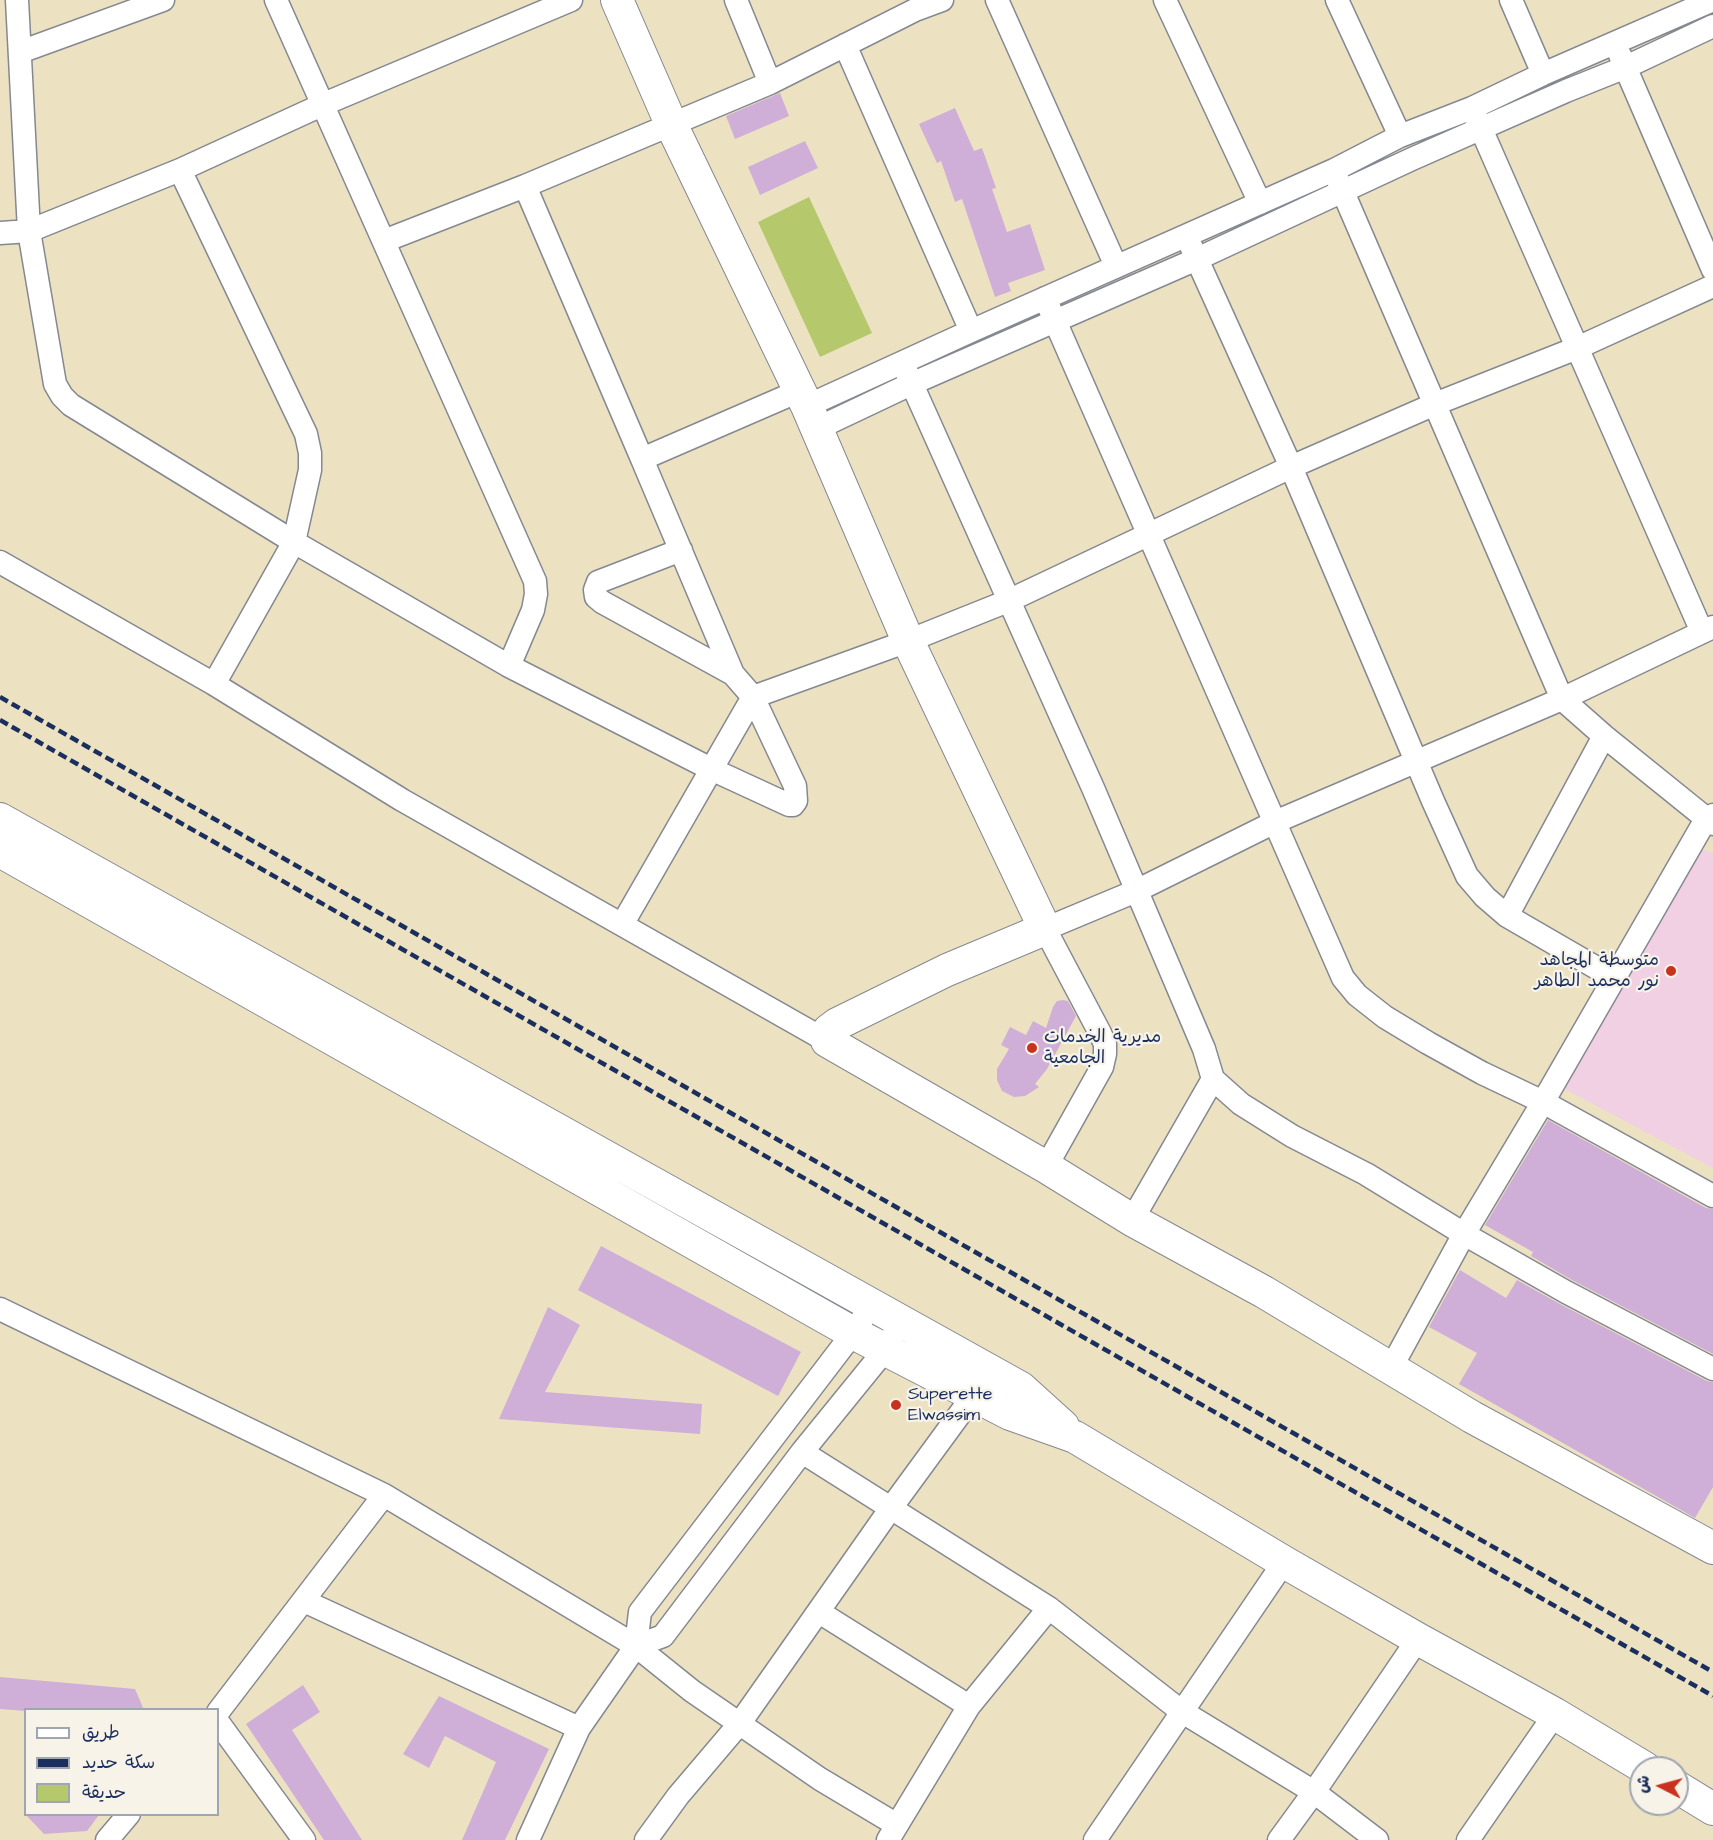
<!DOCTYPE html>
<meta charset="utf-8">
<style>
body{margin:0}
#map{position:relative;width:1713px;height:1840px;overflow:hidden;background:#ece2c2;font-family:"Architects Daughter","Playpen Sans Arabic",sans-serif}
canvas{display:block}
.legend{position:absolute;left:24px;top:1708px;width:195px;height:108px;box-sizing:border-box;background:#f7f3e8;border:2px solid #9fa5b1;margin:0;padding:8px 10px;list-style:none;font-size:18px;color:#1b2f5e}
.legend li{display:flex;align-items:center;gap:12px;height:30px}
.legend b{width:30px;border:2px solid #9fa5b1}
.north{position:absolute;left:1629px;top:1756px;width:60px;height:60px;box-sizing:border-box;background:#f7f3e8;border:2px solid #9fa5b1;border-radius:50%;rotate:276deg;font-size:16px;font-weight:700;line-height:24px;text-align:center;color:#1b2f5e}
.north::after{content:'';display:block;margin:auto;width:21px;height:27px;background:#c8321e;clip-path:polygon(50% 0,100% 100%,50% 72%,0 100%)}
</style>
<div id="map">
<canvas width="1713" height="1840"></canvas>
<ul class="legend">
<li><b style="height:8px;background:#fff"></b>طريق</li>
<li><b style="height:8px;background:#1b2f5e"></b>سكة حديد</li>
<li><b style="height:16px;background:#b5c96c"></b>حديقة</li>
</ul>
<div class="north">ش</div>
</div>
<script>
const ctx = document.querySelector('canvas').getContext('2d');
ctx.lineJoin = 'round';
function paint(path, color) { ctx.fillStyle = color; ctx.fill(path, 'evenodd'); }
const shape = rows => new Path2D(rows.map(r => 'M' + r).join(''));
function trace(path, color, width, dash) { ctx.strokeStyle = color; ctx.lineWidth = width; ctx.lineCap = dash ? 'butt' : 'round'; ctx.setLineDash(dash || []); ctx.stroke(path); }
function label(font, color, halo, rows, align = 'center') {
  ctx.font = font + ' "Architects Daughter","Playpen Sans Arabic",sans-serif'; ctx.lineWidth = 4.5; ctx.setLineDash([]); ctx.textBaseline = 'middle'; ctx.strokeStyle = halo; ctx.fillStyle = color; for (const [text, x, y, turn = 0] of rows) {
    ctx.save(); ctx.translate(x, y); ctx.rotate((+turn || 0) * Math.PI / 180); ctx.textAlign = isNaN(turn) ? turn : align; if (halo) ctx.strokeText(text, 0, 0); ctx.fillText(text, 0, 0); ctx.restore();
  }
}
paint(shape([
 [1705,850,1713,853,1713,1168,1563,1088,1695,854]
]), '#f1d0e3');
paint(shape([
 [809,197,872,333,820,357,758,222]
]), '#b5c96c');
paint(shape([
 [780,93,789,116,735,139,726,116],
 [955,108,974,151,982,148,996,188,992,189,1007,232,1030,224,1045,270,1008,283,1011,291,995,297,962,199,955,202,941,161,937,163,919,124],
 [805,141,818,168,760,195,748,167],
 [1063,1000,1068,1001,1076,1016,1047,1069,1035,1084,1039,1087,1025,1096,1014,1097,1002,1091,997,1080,997,1069,1009,1049,1001,1045,1010,1027,1026,1035,1033,1021,1046,1028,1053,1007,1057,1001],
 [1548,1120,1706,1208,1713,1209,1713,1354,1572,1280,1531,1256,1533,1252,1485,1225],
 [601,1246,801,1352,778,1396,578,1290],
 [1460,1270,1506,1298,1517,1280,1560,1304,1707,1381,1713,1382,1713,1487,1695,1518,1459,1384,1477,1353,1429,1327],
 [548,1307,580,1325,545,1392,702,1404,700,1434,499,1419],
 [0,1677,135,1689,144,1710,26,1710,26,1711,0,1709],
 [303,1685,320,1712,292,1730,362,1840,324,1840,246,1724],
 [439,1696,549,1749,505,1840,462,1840,496,1762,445,1736,429,1768,403,1754],
 [26,1815,99,1815,87,1831,44,1834]
]), '#cfaed8');
const street = shape([
 [17,0,29,231,55,384,62,396,71,405,294,542,509,666,711,769,789,805,793,805,796,801,795,786,753,697,733,674,642,459,799,391],
 [276,0,535,581,536,594,533,610,509,666],
 [736,0,770,83],
 [997,0,1116,266],
 [1165,0,1260,203],
 [1337,0,1400,136],
 [1511,0,1543,74],
 [845,45,971,331],
 [20,52,163,0],
 [1620,55,1713,270],
 [1475,115,1702,632],
 [180,170,306,434,310,453,310,470,294,542,214,684],
 [1337,178,1562,699,1604,736,1713,824],
 [525,186,642,459],
 [0,233,29,231,180,170,324,104,571,0],
 [384,241,525,186,770,83,915,10,942,0],
 [1191,246,1291,467,1433,801,1467,876,1485,897,1507,916,1614,978],
 [1045,298,1343,978,1357,995,1385,1017,1428,1043,1482,1073,1543,1102,1713,1196],
 [903,364,1093,788,1204,1049,1213,1079,1241,1104,1292,1136,1366,1174,1464,1234,1566,1292,1713,1369],
 [807,406,971,331,1334,170,1400,136,1472,108,1543,74,1713,0],
 [816,429,911,384,1197,259,1412,159,1566,91,1626,67,1713,26],
 [681,550,598,582,595,590,596,597,602,602,733,674],
 [0,562,214,684,402,800,827,1041],
 [1507,916,1604,736],
 [623,923,753,697,908,641,1008,601,1291,467,1435,404,1577,348,1713,286],
 [1046,1167,1102,1067,1105,1054,1105,1044,1100,1033,1045,929,1136,891,1275,822,1562,699,1713,627],
 [1132,1220,1213,1079],
 [0,1309,384,1495,636,1646,692,1691,820,1779,897,1825],
 [1391,1368,1464,1234,1543,1102,1706,819,1713,815],
 [802,1452,1049,1608],
 [304,1601,579,1728],
 [819,1612,969,1706],
 [636,1646,663,1636,802,1452,885,1350,901,1321],
 [218,1712,384,1495],
 [218,1722,304,1840],
 [107,1840,129,1814],
 [528,1840,579,1728,636,1646,640,1612,853,1333,871,1306],
 [646,1840,678,1796,740,1723,891,1508,973,1396],
 [888,1840,969,1706,1049,1608,1181,1711,1314,1792,1377,1840],
 [1095,1840,1284,1562],
 [1279,1840,1314,1792,1418,1639],
 [1468,1840,1555,1714]
]);
const secondary = shape([
 [617,0,672,126,807,406,908,641,1045,929,947,970,837,1024,829,1030,827,1041,1046,1167,1132,1220,1264,1292,1472,1417,1713,1548],
 [0,819,1021,1388,1063,1426],
 [0,851,853,1333,1010,1414,1075,1437,1284,1562,1418,1639,1555,1714,1645,1768],
 [1677,1787,1713,1809]
]);
trace(street, '#848890', 25);
trace(secondary, '#848890', 34);
trace(street, '#fff', 22);
trace(secondary, '#fff', 32);
trace(shape([
 [0,697,1713,1672],
 [0,720,1713,1696]
]), '#1b2f5e', 4.5, [9, 4.5]);
for (const [x, y, r, color] of [
 [1671,971,6,"#c8321e"],
 [1032,1048,6,"#c8321e"],
 [896,1405,6,"#c8321e"]
]) { const dot = new Path2D(); dot.arc(x, y, r, 0, 2 * Math.PI); ctx.fillStyle = color; ctx.fill(dot); trace(dot, '#f7f3e8', 2); }
label('18px', '#1b2f5e', '#f7f3e8', [
 ["متوسطة المجاهد",1659,961,"right"],
 ["نور محمد الطاهر",1659,982,"right"],
 ["مديرية الخدمات",1044,1038],
 ["الجامعية",1044,1059],
 ["Superette",908,1395],
 ["Elwassim",908,1416]
], 'left');
</script>
